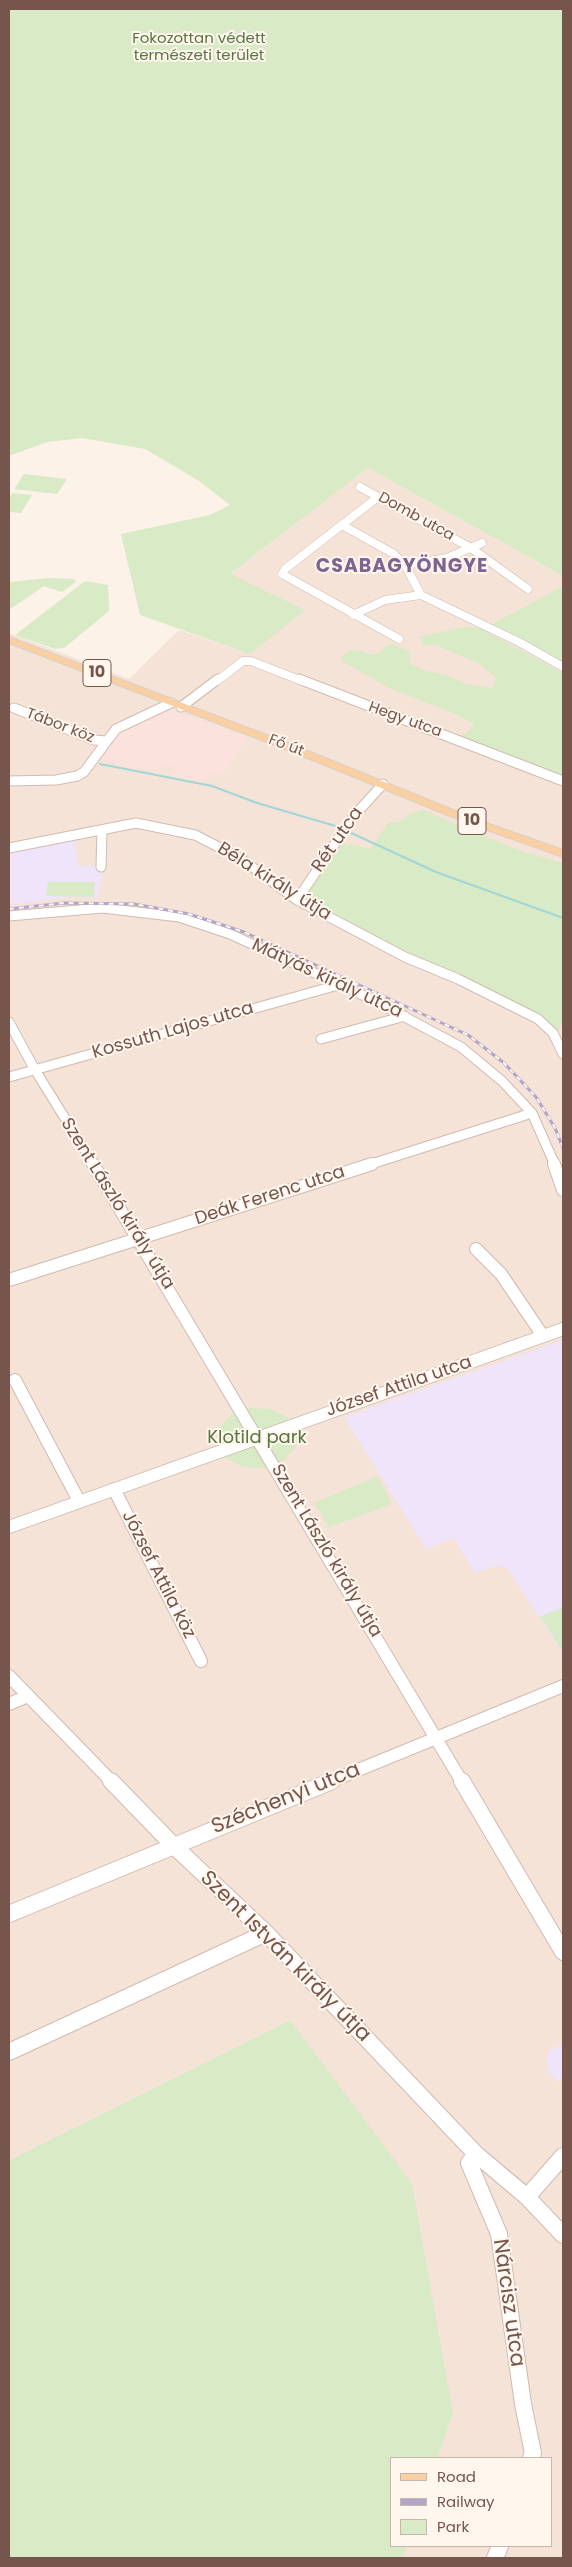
<!DOCTYPE html>
<meta charset="utf-8">
<style>
body{margin:0}
#map{position:relative;width:572px;height:2567px;overflow:hidden;background:#fcf2e8;font-family:Poppins,sans-serif}
canvas{display:block}
.frame{position:absolute;inset:0;border:10px solid #76564c;pointer-events:none}
.legend{position:absolute;left:390px;top:2457px;width:162px;height:90px;box-sizing:border-box;background:#fff6ee;border:1px solid #c8b6ad;margin:0;padding:6px 9px;list-style:none;font-size:15px;color:#76564c}
.legend li{display:flex;align-items:center;gap:10px;height:25px}
.legend b{width:25px;border:1px solid #c8b6ad}
</style>
<div id="map">
<canvas width="572" height="2567"></canvas>
<div class="frame"></div>
<ul class="legend">
<li><b style="height:6px;background:#facfa1"></b>Road</li>
<li><b style="height:6px;background:#b3a5c7"></b>Railway</li>
<li><b style="height:14px;background:#d9eac6"></b>Park</li>
</ul>
</div>
<script>
const ctx = document.querySelector('canvas').getContext('2d');
ctx.lineJoin = 'round';
function paint(path, color) { ctx.fillStyle = color; ctx.fill(path, 'evenodd'); }
const shape = rows => new Path2D(rows.map(r => 'M' + r).join(''));
function trace(path, color, width, dash) { ctx.strokeStyle = color; ctx.lineWidth = width; ctx.lineCap = dash ? 'butt' : 'round'; ctx.setLineDash(dash || []); ctx.stroke(path); }
function label(font, color, halo, rows, align = 'center') {
  ctx.font = font + ' Poppins,sans-serif'; ctx.lineWidth = 4; ctx.setLineDash([]); ctx.textBaseline = 'middle'; ctx.strokeStyle = halo; ctx.fillStyle = color; for (const [text, x, y, turn = 0] of rows) {
    ctx.save(); ctx.translate(x, y); ctx.rotate((+turn || 0) * Math.PI / 180); ctx.textAlign = isNaN(turn) ? turn : align; if (halo) ctx.strokeText(text, 0, 0); ctx.fillText(text, 0, 0); ctx.restore();
  }
}
paint(shape([
 [368,468,563,576,563,586,488,627,563,667,563,2558,403,2558,407,2546,551,2546,551,2458,438,2458,453,2413,290,2020,9,2160,9,633,129,679,179,630,250,654,230,574]
]), '#f4e3d6');
paint(shape([
 [172,710,248,739,222,775,211,772,203,782,170,776,177,767,163,764,155,771,100,761,112,739,125,729,162,711]
]), '#fce2dc');
paint(shape([
 [75,838,78,866,98,865,98,873,103,873,98,898,72,897,9,905,9,849],
 [563,1340,563,1654,507,1568,495,1566,475,1573,453,1538,426,1549,344,1417],
 [563,2044,563,2076,558,2082,550,2074,546,2059,551,2049]
]), '#efe4f9');
paint(shape([
 [9,9,563,9,563,576,368,468,230,574,305,610,250,654,140,615,121,534,210,515,230,505,199,481,145,449,82,438,47,442,9,456],
 [24,474,67,479,57,494,14,489],
 [12,493,32,495,21,513,9,512,9,498],
 [48,578,74,579,76,582,62,592,44,586,9,610,9,582],
 [85,581,108,585,109,611,64,648,55,649,15,635],
 [563,586,563,667,487,627],
 [466,627,479,628,563,673,563,777,462,736,475,725,458,715,389,688,342,661,341,657,349,651,356,650,375,655,390,644,396,645,411,653,409,664,426,671,449,676,466,684,492,688,496,680,494,676,478,663,438,646,423,644,420,641,423,639,418,637],
 [423,810,523,852,563,863,563,1022,558,1031,513,1004,384,941,305,898,343,843,370,849,389,822,396,823,406,818,407,815],
 [48,882,95,882,94,897,46,896],
 [249,1408,270,1409,287,1417,298,1434,295,1447,284,1461,264,1468,243,1467,226,1458,217,1443,219,1428,231,1415],
 [378,1476,392,1504,329,1527,314,1503],
 [563,1607,563,1652,540,1617],
 [290,2020,412,2184,453,2413,438,2458,391,2458,391,2546,407,2546,403,2558,9,2558,9,2160]
]), '#d9eac6');
trace(shape([
 [100,764,212,786,257,803,339,827],
 [349,832,436,872,563,918]
]), '#a2d6d8', 2);
const minorFar3 = shape([
 [360,487,471,548,528,589],
 [378,497,285,569,282,574,399,639],
 [342,525,394,554,405,565,421,595,519,642,563,667],
 [405,565,447,558,482,543],
 [353,615,385,600,421,595],
 [217,681,243,661,251,661,302,681]
]);
const minorFar2 = shape([
 [299,679,563,781],
 [181,707,218,679],
 [14,708,94,740,106,741],
 [9,781,56,780,77,776,84,772,116,729,171,703],
 [9,848,136,823,195,835,240,858,297,900,405,957,458,979,538,1019,553,1033,563,1054],
 [101,867,102,830],
 [297,900,353,817,383,784],
 [9,916,103,908,179,917,230,934,373,1000,461,1047,502,1081,532,1113,555,1165],
 [9,1022,35,1070,94,1165],
 [321,1039,405,1016],
 [9,1077,338,985],
 [368,1165,532,1113]
]);
const minorFar1 = shape([
 [93,1164,462,1782],
 [554,1164,563,1190],
 [476,1249,501,1274,543,1336],
 [9,1280,372,1164],
 [15,1380,79,1501],
 [114,1489,201,1661],
 [9,1527,563,1329],
 [9,1676,112,1782],
 [9,1704,28,1696],
 [329,1782,563,1686]
]);
const minor = shape([
 [111,1781,173,1845,266,1933,476,2154,527,2197,563,2235],
 [462,1781,563,1952],
 [9,1914,332,1781],
 [9,2052,266,1933],
 [476,2154,469,2163,499,2234,523,2404,533,2453,531,2458],
 [527,2197,563,2156],
 [495,2558,500,2546]
]);
const major = shape([
 [9,637,298,747,478,820,563,850,563,857,470,824,290,751,9,643,9,637]
]);
trace(minorFar3, '#d0bbb0', 9);
trace(minorFar2, '#d0bbb0', 11);
trace(minorFar1, '#d0bbb0', 14);
trace(minor, '#d0bbb0', 18);
trace(major, '#d9d0cd', 2);
trace(minorFar3, '#fff', 8);
trace(minorFar2, '#fff', 9);
trace(minorFar1, '#fff', 12);
trace(minor, '#fff', 16);
paint(major, '#facfa1');
const rail = shape([
 [9,909,64,903,134,904,189,914,244,932,468,1035,504,1063,536,1097,555,1128,563,1148]
]);
trace(rail, '#b3a5c7', 3);
trace(rail, '#fff6ee', 2, [5]);
label('15px', '#577641', '#fff6ee', [
 ["Fokozottan védett",199,39],
 ["természeti terület",199,56]
]);
label('15px', '#76564c', '#fff6ee', [
 ["Domb utca",416,517,29],
 ["Hegy utca",405,720,20],
 ["Tábor köz",60,726,21],
 ["Fő út",286,746,21]
]);
for (const [x, y, w] of [
 [97,673,28],
 [472,821,28]
]) { const box = new Path2D(); box.roundRect(x - w / 2, y - 13.5, w, 27, 4); ctx.fillStyle = '#fff6ee'; ctx.fill(box); trace(box, '#76564c', 1); }
label('bold 16px', '#76564c', null, [
 ["10",97,673],
 ["10",472,821]
]);
label('18px', '#76564c', '#fff6ee', [
 ["Rét utca",338,840,-55],
 ["Béla király útja",274,882,32],
 ["Mátyás király utca",327,979,25],
 ["Kossuth Lajos utca",173,1031,-16],
 ["Deák Ferenc utca",270,1196,-18],
 ["Szent László király útja",117,1204,58],
 ["József Attila utca",399,1387,-19],
 ["Szent László király útja",326,1551,59],
 ["József Attila köz",158,1575,63]
]);
label('18px', '#577641', '#fff6ee', [
 ["Klotild park",257,1438]
]);
ctx.letterSpacing = '1px';
label('bold 19px', '#7d6492', '#fff6ee', [
 ["CSABAGYÖNGYE",402,567]
]);
ctx.letterSpacing = '0px';
label('21px', '#76564c', '#fff6ee', [
 ["Széchenyi utca",286,1799,-22],
 ["Szent István király útja",285,1957,45],
 ["Nárcisz utca",508,2303,82]
]);
</script>
